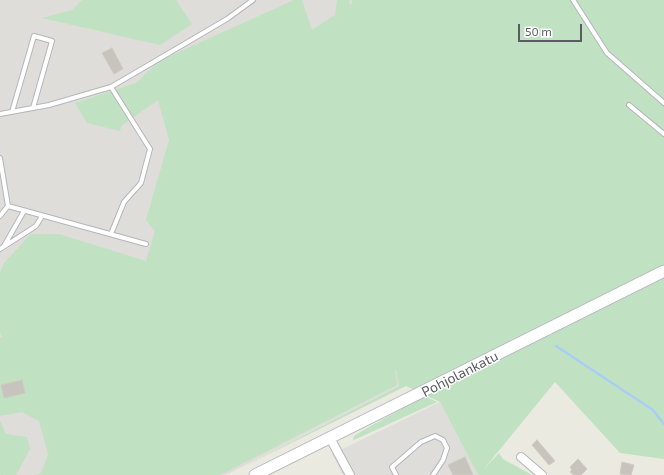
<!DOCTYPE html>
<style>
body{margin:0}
#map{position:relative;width:664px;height:475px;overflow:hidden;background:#ebeae1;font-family:"Exo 2",sans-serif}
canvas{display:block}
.scale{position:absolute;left:518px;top:24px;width:64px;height:18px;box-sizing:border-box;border:2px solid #5a5c61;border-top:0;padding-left:5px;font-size:12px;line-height:14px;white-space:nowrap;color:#5a5c61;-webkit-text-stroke:3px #fff;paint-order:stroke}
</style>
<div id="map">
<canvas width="664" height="475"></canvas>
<div class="scale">50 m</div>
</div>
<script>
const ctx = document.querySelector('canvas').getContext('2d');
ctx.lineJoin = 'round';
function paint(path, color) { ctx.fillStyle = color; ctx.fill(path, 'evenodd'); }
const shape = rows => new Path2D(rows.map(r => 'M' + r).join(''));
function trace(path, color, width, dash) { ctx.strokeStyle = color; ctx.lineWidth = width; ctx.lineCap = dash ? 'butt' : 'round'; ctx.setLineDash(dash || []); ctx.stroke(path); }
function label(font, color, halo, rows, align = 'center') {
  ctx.font = font + ' "Exo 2",sans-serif'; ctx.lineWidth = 3; ctx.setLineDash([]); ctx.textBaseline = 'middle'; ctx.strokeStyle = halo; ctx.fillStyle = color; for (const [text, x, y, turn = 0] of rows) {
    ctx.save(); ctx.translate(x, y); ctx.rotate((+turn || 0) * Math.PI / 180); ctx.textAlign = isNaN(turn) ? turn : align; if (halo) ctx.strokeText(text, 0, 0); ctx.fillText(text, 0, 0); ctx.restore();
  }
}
paint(shape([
 [0,0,352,0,399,386,226,475,0,475],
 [440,402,478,475,343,475,332,454]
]), '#dfddd9');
paint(shape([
 [82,0,176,0,192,24,160,45,42,18,72,10],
 [294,0,302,0,312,30,335,15,337,0,349,0,350,5,352,4,352,0,664,0,664,459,620,453,555,382,483,470,499,453,503,459,532,475,478,475,440,402,406,386,239,469,399,386,396,369,395,370,397,385,220,475,37,475,41,473,48,454,39,421,22,412,0,416,0,338,2,337,0,332,0,273,4,263,31,234,59,234,146,261,155,231,146,220,169,140,158,100,121,126,120,131,87,123,75,103,136,83,159,61],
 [425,396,437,402,354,440,353,439,354,436,369,427],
 [0,421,6,434,27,437,30,449,16,475,1,475,0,473]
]), '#c0e1c2');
trace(shape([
 [556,346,653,410,664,424]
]), '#a7cef6', 2.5);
const building = shape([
 [112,48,123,69,114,74,102,53,112,48],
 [22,380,25,393,4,398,1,385,22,380],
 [537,440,555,461,549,465,532,445,537,440],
 [465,457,473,475,453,475,448,465,465,457],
 [578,459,587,469,581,475,574,475,570,472,572,470,570,467,578,459],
 [622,462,634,465,631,475,620,474,622,462]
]);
paint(building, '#c7c4be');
trace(building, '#cfcbc1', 1);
const service = shape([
 [573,0,607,53,664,103],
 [629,105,664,134],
 [12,112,34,36,52,41,33,108],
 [0,114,49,105,111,87,227,19,253,0],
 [0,158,8,206],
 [0,216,8,206,146,244],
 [111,234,124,202,141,183,150,149,111,87],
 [4,246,24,211],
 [0,249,36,226,42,216],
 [396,475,392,467,421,442,435,436,443,440,447,448,443,460,433,475]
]);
const minor = shape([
 [330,438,350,475],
 [521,457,542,475]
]);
const secondary = shape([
 [255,475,664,271]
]);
trace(service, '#b4b6bb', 6);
trace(minor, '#b4b6bb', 10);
trace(secondary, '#b7b9bf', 13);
trace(service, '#fff', 4);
trace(minor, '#fff', 8);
trace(secondary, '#fff', 11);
label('14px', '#5a5c61', '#fff', [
 ["Pohjolankatu",460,374,-27]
]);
</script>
